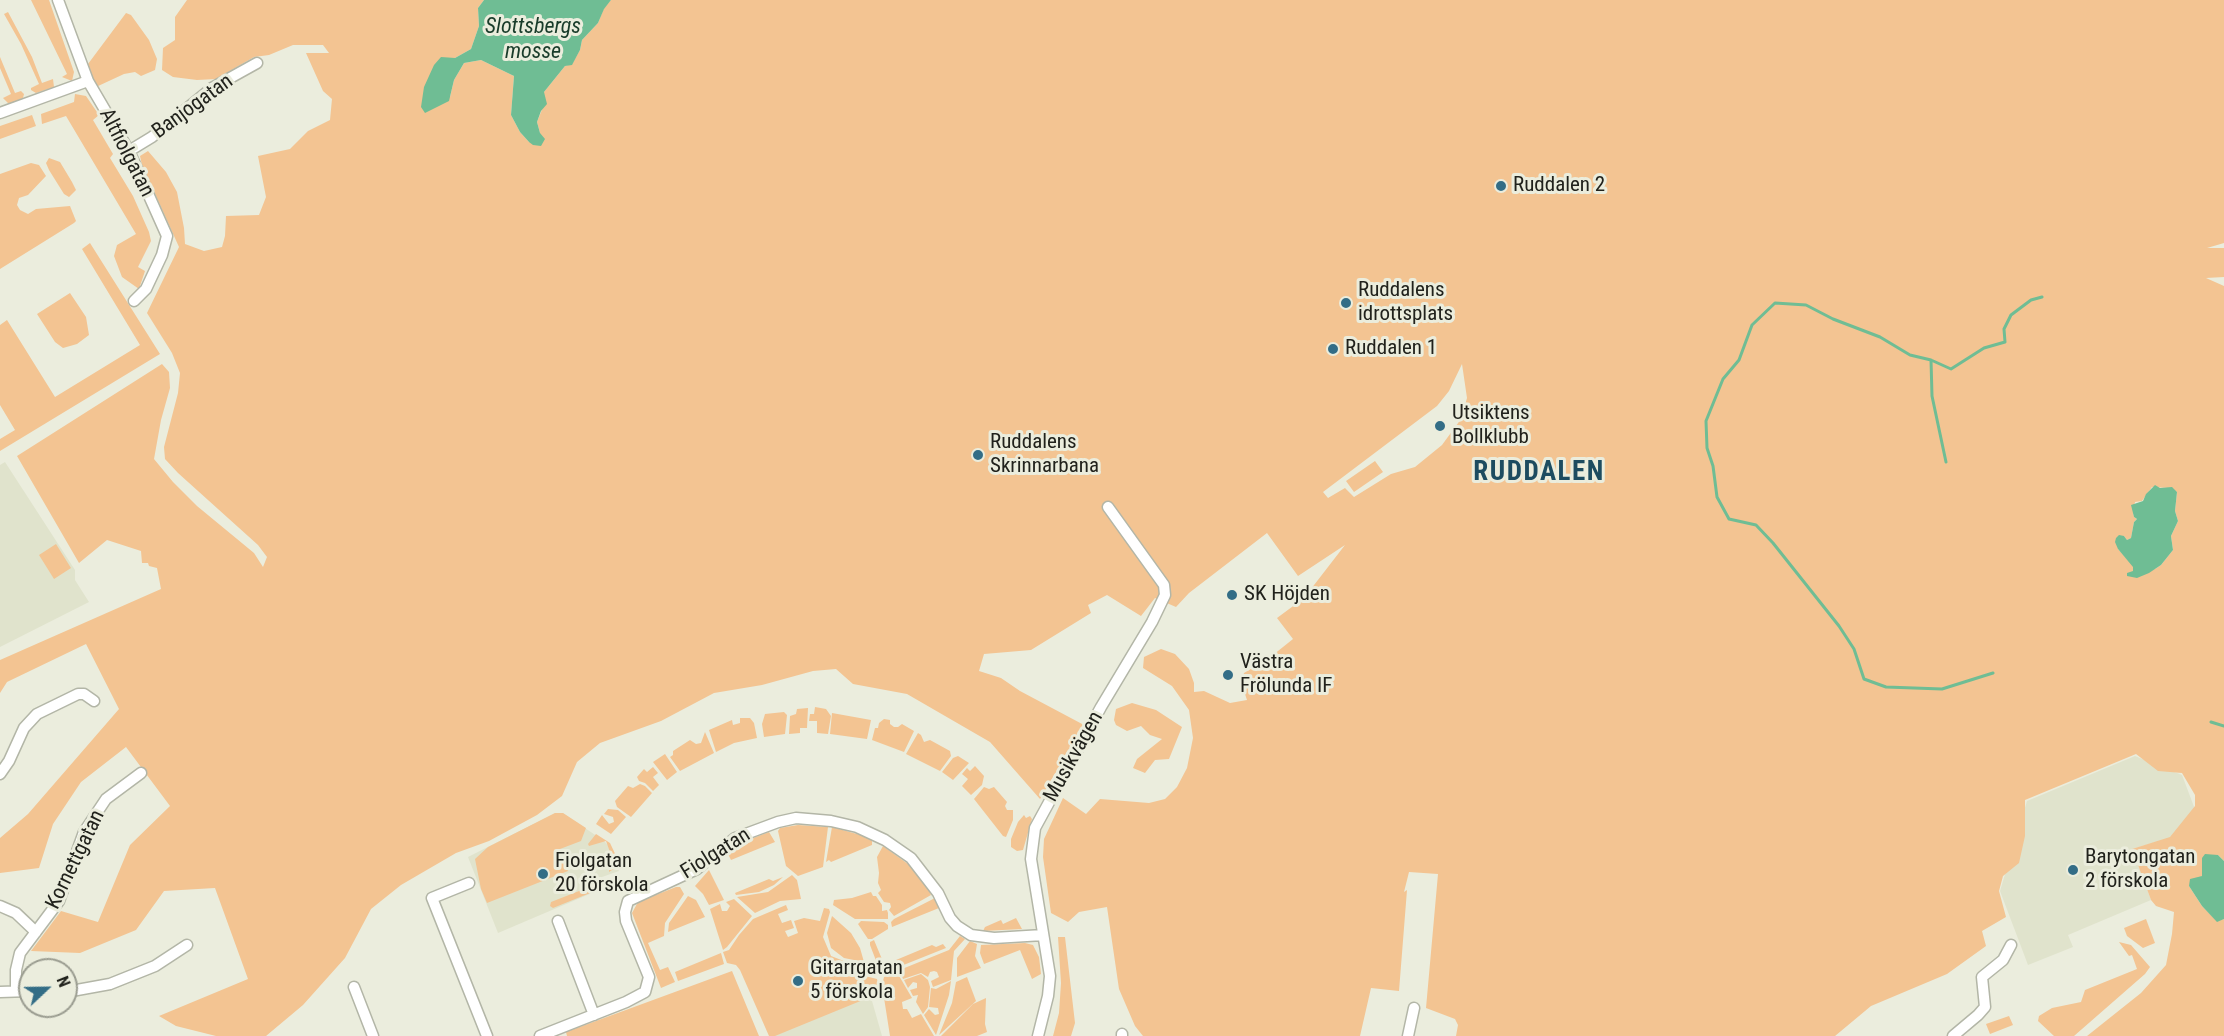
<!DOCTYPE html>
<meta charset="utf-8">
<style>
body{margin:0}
#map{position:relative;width:2224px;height:1036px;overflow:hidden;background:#ebeddd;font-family:"Roboto Condensed",sans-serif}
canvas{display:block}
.north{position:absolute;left:18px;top:958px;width:60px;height:60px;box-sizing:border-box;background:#ebeddd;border:2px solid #9a9c90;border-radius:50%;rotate:68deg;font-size:16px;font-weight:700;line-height:24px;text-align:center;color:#21221c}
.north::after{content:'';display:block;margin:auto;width:21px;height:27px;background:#336d86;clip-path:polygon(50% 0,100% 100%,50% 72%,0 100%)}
</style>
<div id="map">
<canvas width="2224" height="1036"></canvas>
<div class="north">N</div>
</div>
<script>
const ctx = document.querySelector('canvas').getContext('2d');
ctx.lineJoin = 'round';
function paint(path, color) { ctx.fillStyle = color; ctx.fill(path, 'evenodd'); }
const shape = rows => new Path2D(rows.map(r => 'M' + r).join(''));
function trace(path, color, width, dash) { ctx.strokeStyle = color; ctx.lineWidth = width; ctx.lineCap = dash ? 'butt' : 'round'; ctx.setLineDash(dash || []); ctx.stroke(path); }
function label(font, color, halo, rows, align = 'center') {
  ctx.font = font + ' "Roboto Condensed",sans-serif'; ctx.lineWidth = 6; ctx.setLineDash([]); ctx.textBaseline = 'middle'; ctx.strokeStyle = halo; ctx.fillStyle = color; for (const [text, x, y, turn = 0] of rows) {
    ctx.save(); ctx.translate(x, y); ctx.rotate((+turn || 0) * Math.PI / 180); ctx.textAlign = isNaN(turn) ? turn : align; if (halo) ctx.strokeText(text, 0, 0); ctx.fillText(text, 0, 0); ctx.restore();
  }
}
paint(shape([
 [5,462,75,570,75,580,89,602,0,647,0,465],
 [2135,756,2182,775,2196,812,2170,838,2132,849,2151,900,2068,935,2073,947,2028,965,2000,891,2027,801],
 [555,813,563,813,604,841,610,847,619,871,602,877,599,890,498,933,468,857],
 [818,961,872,1001,882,1036,770,1036]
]), '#e0e3cc');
paint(shape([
 [31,0,49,0,74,72,72,81,62,77,67,74],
 [187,0,484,0,478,8,479,26,471,49,455,58,441,58,450,97,454,80,464,63,481,60,514,76,511,115,520,132,529,142,540,133,537,122,543,107,544,92,565,66,572,64,580,50,582,40,598,23,604,8,611,0,2224,0,2224,243,2207,248,2224,248,2224,277,2206,278,2224,286,2224,861,2218,855,2203,870,2202,876,2189,886,2202,906,2217,921,2224,919,2224,1036,2087,1036,2141,993,2166,965,2172,934,2174,912,2156,906,2151,900,2132,849,2170,837,2195,806,2195,795,2182,773,2158,771,2136,754,2025,800,2025,836,2019,863,2003,876,1999,891,2006,917,1982,931,1986,946,1947,974,1871,1006,1835,1036,1456,1036,1458,1025,1455,1019,1426,1008,1438,874,1409,872,1404,892,1407,890,1399,991,1371,988,1360,1036,1143,1036,1135,1026,1119,989,1107,907,1079,912,1068,922,1051,913,1043,857,1044,839,1063,798,1086,814,1100,799,1149,803,1165,799,1177,787,1187,768,1193,738,1189,710,1172,686,1143,668,1144,657,1161,649,1175,654,1189,669,1194,683,1194,692,1204,691,1230,703,1247,700,1241,682,1244,673,1268,659,1293,639,1277,618,1304,598,1345,545,1298,576,1267,533,1189,593,1176,607,1155,598,1141,616,1107,595,1088,605,1091,613,1031,650,984,654,979,671,1001,678,1020,691,1084,725,1040,799,990,742,907,694,853,684,836,669,813,671,762,685,714,693,661,721,600,743,577,762,562,796,537,815,489,841,456,853,401,885,371,909,345,958,303,1005,266,1036,216,1036,176,1026,159,1016,248,979,215,888,164,891,136,930,80,953,31,951,61,911,98,922,130,845,170,806,126,747,81,782,53,824,39,868,0,873,0,838,28,814,119,709,86,644,7,682,0,693,0,660,161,589,157,568,149,566,148,563,142,563,141,551,107,540,79,563,17,456,162,364,169,372,170,388,161,420,154,459,173,482,197,506,254,553,263,567,267,557,258,545,178,473,165,459,164,447,178,393,180,373,172,353,147,313,179,247,142,165,140,156,148,151,166,172,177,192,184,228,185,244,204,251,222,247,225,236,226,216,259,215,266,197,258,156,290,149,308,131,330,120,332,99,323,91,306,53,329,53,323,45,293,45,269,55,254,57,216,79,197,80,173,77,162,70,163,48,175,40,175,17],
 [1462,364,1467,398,1461,419,1442,445,1415,467,1391,474,1354,497,1345,488,1328,498,1323,492,1437,406,1449,391],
 [2152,487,2168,488,2177,492,2175,511,2178,521,2171,536,2173,550,2161,565,2155,569,2133,571,2134,567,2129,561,2118,549,2124,536,2127,540,2131,538,2134,522,2137,519,2134,517,2133,512,2135,502,2142,501],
 [8,12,32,57,42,83,53,79,54,87,36,93,31,90,31,88,39,84,21,44,4,14],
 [126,13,131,15,149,40,157,59,155,70,141,76,135,72,124,74,96,87,88,64],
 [0,57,15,93,21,91,24,94,23,98,9,104,3,98,11,94,0,68],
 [75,94,86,96,99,115,93,120,113,154,110,158,133,196,149,232,151,241,138,267,145,271,139,289,122,277,114,256,117,245,136,234,66,116,42,124,41,114,74,102],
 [32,115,36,126,0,139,0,126],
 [49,158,60,162,72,182,76,190,69,197,64,194,49,170,46,163],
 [31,163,39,165,46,176,28,195,19,198,17,205,20,210,28,214,36,209,70,206,76,221,74,223,0,269,0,174],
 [90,243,160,354,0,451,0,439,15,430,0,405,0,325,7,320,55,397,140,345,82,249],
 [70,293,86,317,89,335,77,344,63,348,55,342,37,314],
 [1375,461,1383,472,1354,492,1346,481],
 [56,544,71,568,54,579,39,555],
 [1132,703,1156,710,1182,727,1169,759,1155,760,1145,773,1133,768,1137,759,1162,739,1150,735,1141,726,1127,731,1116,725,1114,720,1116,709],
 [815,707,826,709,831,716,828,734,817,733,817,721,809,721,810,714,814,714],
 [808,708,807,728,800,728,800,733,789,734,790,716,796,714,797,709],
 [784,712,787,715,785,734,764,737,762,724,765,714],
 [832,713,871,720,867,739,830,734],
 [740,718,750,718,754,723,757,738,734,743,716,752,709,730,732,720,733,725,740,723],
 [884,719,890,720,890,724,894,727,898,727,902,724,914,731,904,752,872,740,875,728,878,728,879,723],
 [705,732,714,753,680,771,670,757,673,755,673,751,690,740,696,744,701,743],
 [918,733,921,735,924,742,930,740,950,751,951,756,940,771,906,754],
 [665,754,677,772,667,780,653,762],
 [958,756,969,763,953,780,942,772,953,758],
 [975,766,984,776,982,785,971,795,962,786,968,779,962,774,967,768,970,771],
 [653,767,658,773,653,777,659,785,653,791,645,783,639,781,637,777,644,769,647,772],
 [640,784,645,786,652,793,631,817,617,807,615,801,628,786,633,788],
 [984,787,989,789,994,787,1007,802,1005,806,1007,810,1013,810,1013,820,1006,837,1003,836,974,799],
 [608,809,618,810,626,817,611,834,596,824,602,815,609,824,614,822,613,817,604,814],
 [555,813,563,813,586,828,581,841,560,849,568,871,487,903,481,889,475,859,488,847],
 [1024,815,1026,818,1030,816,1032,819,1023,850,1017,851,1011,847,1011,839,1018,822],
 [798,825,828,827,823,867,798,876,786,866,778,831,780,828],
 [832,827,864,836,872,840,872,845,831,862,829,860,826,862],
 [769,832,775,842,731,860,727,852,748,840],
 [596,834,610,843,619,862,618,866,609,872,609,869,615,866,606,841,589,846,588,844],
 [883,846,908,864,927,886,931,895,894,916,889,910,891,907,890,903,884,902,878,893,881,890,878,883,879,873,877,857],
 [709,870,724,900,709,905,703,894,695,886],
 [792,875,797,880,801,899,780,901,755,913,737,897,768,892],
 [783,877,774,885,759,892,736,895,735,893,769,879,773,881],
 [597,884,601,887,600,889,553,908,550,906,551,902],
 [676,887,680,887,684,894,665,923,664,936,648,943,660,970,668,967,675,982,661,988,632,913,638,902],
 [871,892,873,896,876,896,882,905,882,911,887,910,888,913,888,919,855,919,833,905,834,900,852,898],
 [688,896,696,900,705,917,668,932,669,923],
 [935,898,939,908,892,927,891,922,894,919],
 [734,899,752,916,727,947,723,950,710,909,720,904,722,911,727,911,730,906,726,902],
 [786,905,788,910,778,914,782,923,791,920,794,928,785,931,788,937,798,933,794,921,804,918,820,921,824,908,829,909,830,912,823,937,831,956,849,963,863,965,863,972,865,976,877,979,880,993,775,1036,769,1036,740,970,736,965,727,963,723,952,729,950,739,935,753,919],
 [832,916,851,933,860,948,864,962,844,958,831,948,827,933],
 [1016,918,1022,929,983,931,985,927,1001,920,1003,924],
 [2146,919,2155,943,2143,948,2127,936,2124,928],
 [861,921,884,922,888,925,888,929,872,939,868,939,858,924],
 [960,936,965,939,954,951,951,980,933,987,931,981,939,977,937,972,934,971,930,972,928,977,921,973,903,979,901,973,902,969,949,950],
 [1058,937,1065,937,1075,1023,1071,1036,1053,1036,1059,1013,1061,983],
 [874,940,884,964,893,961,894,965,892,970,884,973,880,971,870,945,870,942],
 [970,941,977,944,975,956,981,968,957,977,957,958],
 [2119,942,2131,945,2150,967,2145,974,2074,1036,2054,1036,2038,1021,2039,1016,2052,1008,2081,1002,2085,990,2137,969,2132,955,2129,956],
 [1025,943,1033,945,1039,957,1041,974,1032,979,1020,950,984,964,980,953,981,945],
 [943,944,946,948,901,966,898,965,896,960,932,945,936,947],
 [721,953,724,964,678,981,675,972],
 [732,971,759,1036,567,1036,566,1032],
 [894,972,898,974,912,998,902,1002,903,1009,907,1009,912,1018,921,1014,934,1036,890,1036,882,985,884,977],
 [921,974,928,980,930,987,928,1007,923,1014,916,1002,918,995,913,996,910,990,917,988,917,983,913,982,908,988,904,980],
 [967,977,976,1001,939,1035,952,1003,956,982],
 [951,981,949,995,936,1035,924,1015,929,1009,935,1015,939,1014,938,1008,929,1007,931,988,936,989],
 [986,998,985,1024,987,1032,977,1036,941,1036,973,1004],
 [2009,1016,2013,1025,1990,1034,1986,1024]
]), '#f3c492');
paint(shape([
 [484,0,611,0,604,9,598,23,582,40,580,50,572,65,565,66,544,92,547,104,541,111,537,122,540,133,545,139,541,146,533,145,529,142,520,132,511,115,514,76,481,60,464,63,454,80,449,101,425,113,421,107,424,87,434,65,441,57,455,58,471,49,479,26,478,8],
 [2155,485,2160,488,2172,487,2177,492,2175,511,2178,521,2171,536,2173,550,2161,565,2149,573,2137,578,2127,576,2127,573,2133,571,2133,567,2118,549,2115,542,2116,538,2119,535,2124,536,2127,540,2131,538,2134,522,2137,519,2134,517,2131,505,2143,501,2146,494],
 [2205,854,2218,855,2224,861,2224,919,2217,922,2202,906,2189,886,2190,879,2202,876,2202,858]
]), '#6fbd94');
trace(shape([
 [1931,360,1932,396,1946,462],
 [1993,673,1942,689,1886,687,1864,679,1854,649,1839,626,1773,543,1756,525,1729,519,1717,497,1713,466,1707,448,1706,421,1723,379,1739,360,1752,325,1775,303,1806,305,1833,319,1880,337,1910,355,1931,360,1951,369,1984,348,2005,342,2004,329,2011,315,2031,300,2042,297],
 [2211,722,2224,726]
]), '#6fbd94', 3);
const minor = shape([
 [58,0,88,81,129,151,167,236,162,255,146,289,134,301],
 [0,113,88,81],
 [129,151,152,137,212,88,257,63],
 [0,774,9,761,24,728,37,714,78,694,84,694,94,701],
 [469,883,432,898,487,1036],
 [0,906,16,913,36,932],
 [558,921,594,1015],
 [354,987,373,1036],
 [16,991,16,970,20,953,59,901,84,832,106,799,141,773],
 [0,992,30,991],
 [66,992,110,984,155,966,187,945],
 [540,1036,626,1002,645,992,649,977,626,921,625,912,628,901,697,869,735,838,778,822,796,818,831,821,857,827,885,840,911,858,938,893,950,918,957,926,971,935,994,938,1043,935],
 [1038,1036,1048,996,1050,976,1031,859,1035,828,1101,707,1152,622,1165,595,1164,585,1108,507],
 [1122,1036,1122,1034],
 [1408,1036,1414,1008],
 [1953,1036,1978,1015,1985,1007,1982,977,2003,960,2011,945]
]);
trace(minor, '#b3b6a7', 13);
trace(minor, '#fff', 10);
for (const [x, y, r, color] of [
 [1501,186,6,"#336d86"],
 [1346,303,6,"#336d86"],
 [1333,349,6,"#336d86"],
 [1440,426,6,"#336d86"],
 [978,455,6,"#336d86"],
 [1232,595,6,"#336d86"],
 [1228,675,6,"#336d86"],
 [2073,870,6,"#336d86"],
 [543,874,6,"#336d86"],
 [798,981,6,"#336d86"]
]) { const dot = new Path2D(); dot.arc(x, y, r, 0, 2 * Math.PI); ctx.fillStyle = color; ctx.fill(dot); trace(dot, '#ebeddd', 2); }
label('21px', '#21221c', '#ebeddd', [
 ["Banjogatan",193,107,-36],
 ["Altfiolgatan",126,153,63],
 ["Musikvägen",1074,757,-61],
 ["Fiolgatan",716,854,-32],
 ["Kornettgatan",76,860,-64]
]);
label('21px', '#21221c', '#ebeddd', [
 ["Ruddalen 2",1513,186],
 ["Ruddalens",1358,291],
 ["idrottsplats",1358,315],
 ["Ruddalen 1",1345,349],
 ["Utsiktens",1452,414],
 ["Bollklubb",1452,438],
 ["Ruddalens",990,443],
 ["Skrinnarbana",990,467],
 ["SK Höjden",1244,595],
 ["Västra",1240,663],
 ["Frölunda IF",1240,687],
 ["Barytongatan",2085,858],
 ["2 förskola",2085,882],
 ["Fiolgatan",555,862],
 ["20 förskola",555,886],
 ["Gitarrgatan",810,969],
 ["5 förskola",810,993]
], 'left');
label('italic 22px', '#193c2a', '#ebeddd', [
 ["Slottsbergs",533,27],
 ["mosse",533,52]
]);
ctx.letterSpacing = '1.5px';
label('bold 27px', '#1d4c60', '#ebeddd', [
 ["RUDDALEN",1539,473]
]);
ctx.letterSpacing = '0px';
</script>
